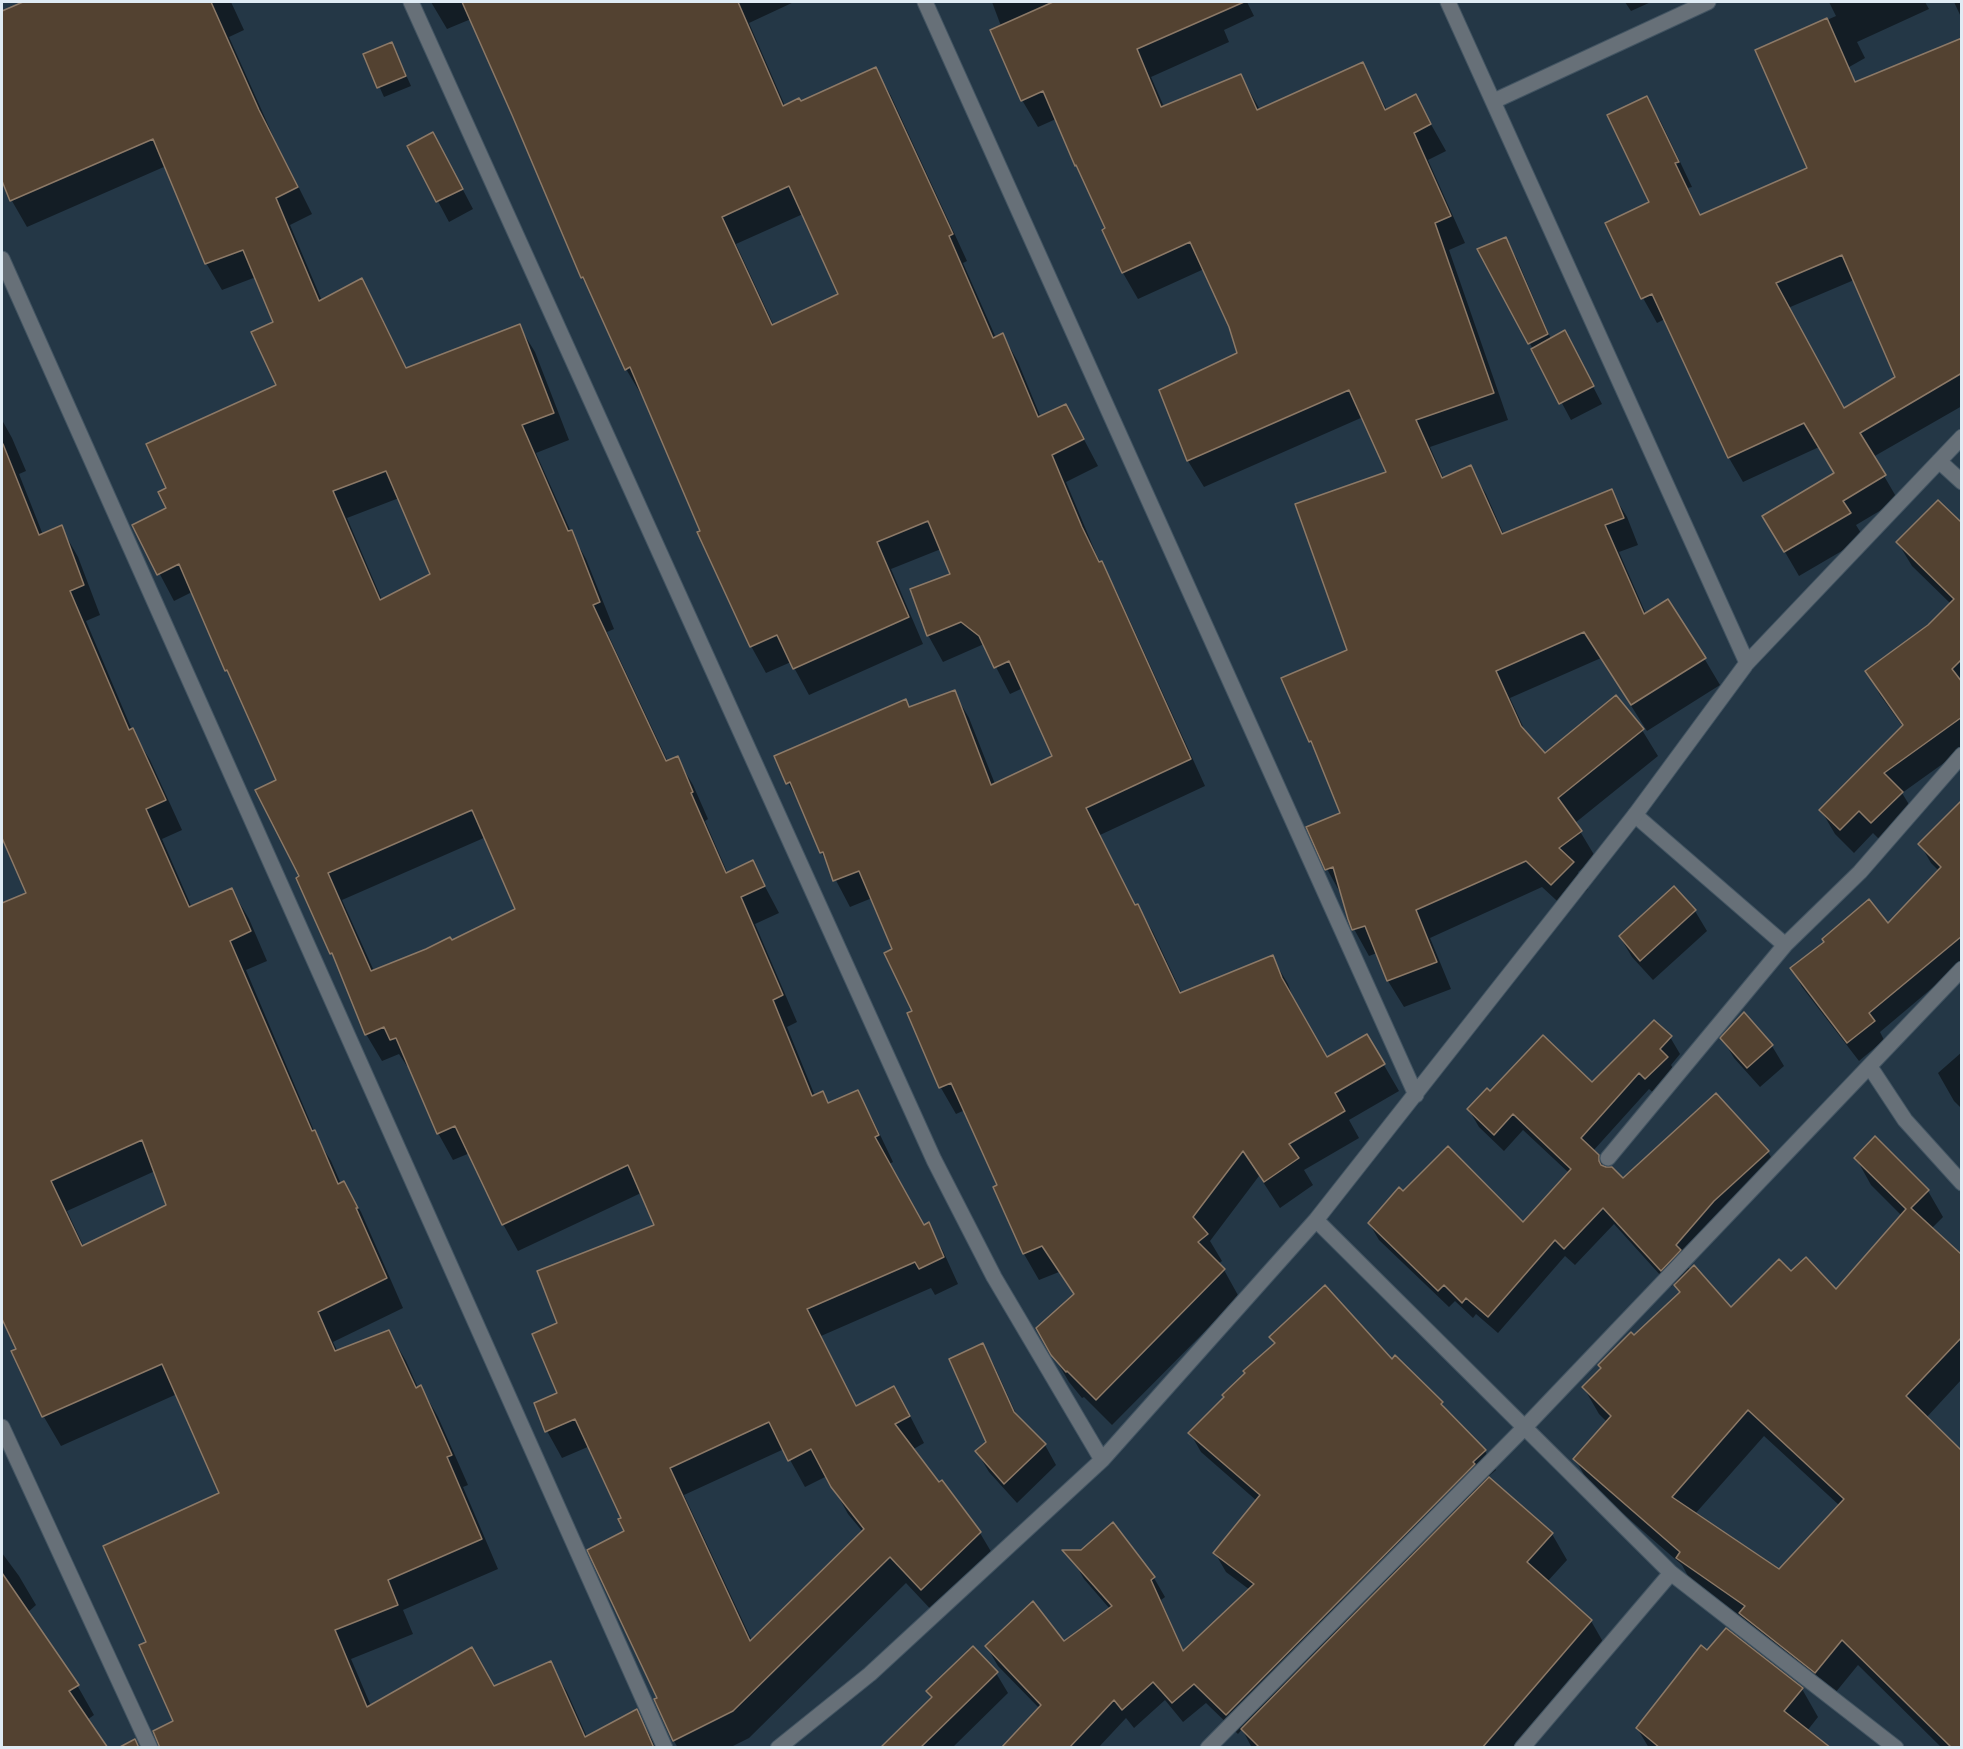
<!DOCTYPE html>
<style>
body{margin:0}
#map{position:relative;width:1963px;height:1749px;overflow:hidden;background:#243746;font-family:Arial,sans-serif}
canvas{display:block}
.frame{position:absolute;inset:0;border:3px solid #dfebf4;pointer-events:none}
</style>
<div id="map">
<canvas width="1963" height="1749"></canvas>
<div class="frame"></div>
</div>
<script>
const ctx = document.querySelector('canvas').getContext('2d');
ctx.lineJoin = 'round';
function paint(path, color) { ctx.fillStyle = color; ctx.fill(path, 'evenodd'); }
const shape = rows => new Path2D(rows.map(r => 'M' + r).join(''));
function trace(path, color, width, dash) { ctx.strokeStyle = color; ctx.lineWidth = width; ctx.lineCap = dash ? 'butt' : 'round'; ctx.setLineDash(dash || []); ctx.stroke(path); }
paint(shape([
 [20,2,231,2,244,30,229,37,274,138,312,214,290,225,322,301,362,280,377,307,407,369,519,326,535,352,569,440,536,453,571,532,586,559,614,629,607,632,668,762,677,758,693,785,708,819,705,821,728,874,752,862,779,913,755,924,797,1022,787,1027,815,1096,822,1093,829,1104,857,1092,872,1118,893,1162,889,1164,924,1226,928,1224,943,1251,958,1284,935,1295,931,1288,821,1336,857,1407,909,1414,924,1443,912,1450,939,1485,942,1482,980,1533,996,1560,937,1616,906,1583,749,1738,729,1748,678,1748,674,1741,656,1700,659,1699,623,1519,590,1446,562,1458,547,1431,559,1394,559,1324,656,1225,641,1193,518,1251,503,1224,470,1153,453,1160,438,1133,410,1065,407,1066,399,1054,382,1061,366,1034,339,966,298,878,301,877,278,780,236,686,227,671,192,592,174,601,134,525,168,508,278,386,275,323,256,277,222,290,206,263,166,166,27,227,12,201,2,177,2,13,21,4],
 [399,498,432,575,382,600,347,518],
 [486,837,517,910,452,942,374,971,342,900],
 [784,1449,805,1487,827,1476,848,1514,863,1532,752,1641,684,1495],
 [431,2,794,2,749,23,785,106,800,103,876,69,891,96,967,261,963,263,996,338,1003,335,1018,362,1041,418,1080,432,1098,466,1066,482,1097,556,1116,590,1205,786,1100,835,1136,906,1137,906,1153,932,1182,994,1272,957,1288,984,1296,1006,1327,1059,1367,1036,1399,1091,1349,1120,1359,1138,1304,1170,1313,1185,1280,1208,1259,1176,1210,1241,1222,1261,1218,1264,1224,1270,1239,1297,1112,1425,1084,1397,1082,1398,1069,1382,1038,1329,1075,1295,1059,1272,1039,1280,1024,1254,995,1187,999,1186,965,1110,956,1114,941,1088,909,1014,914,1012,894,950,872,898,850,907,821,852,803,809,788,783,910,709,954,692,969,718,995,784,1054,757,1023,688,1010,694,984,644,943,662,928,635,952,575,941,549,891,569,923,644,809,695,791,662,766,673,751,646,643,395,642,396,626,369,594,298,582,278,514,115,471,19,447,29],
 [803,214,840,294,774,326,736,244],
 [992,2,1247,2,1254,16,1224,30,1229,42,1151,77,1164,107,1241,76,1260,110,1362,64,1387,110,1415,96,1446,151,1428,160,1465,243,1449,250,1508,420,1430,447,1444,479,1470,467,1486,494,1504,535,1611,491,1627,517,1638,545,1619,552,1646,614,1704,658,1720,685,1647,731,1601,658,1510,698,1527,735,1544,755,1642,730,1658,756,1575,823,1596,858,1578,872,1588,889,1568,911,1542,887,1430,938,1451,989,1404,1007,1388,981,1377,953,1369,956,1354,929,1342,896,1327,869,1342,814,1320,760,1310,742,1283,679,1349,651,1388,473,1363,417,1204,487,1188,461,1161,391,1239,354,1230,326,1204,269,1138,299,1123,273,1107,229,1076,165,1056,119,1038,127,1022,100,1001,26],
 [1625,2,1651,2,1631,11],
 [1829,2,1925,2,1929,9,1857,42,1865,58,1784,104,1757,51,1836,16],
 [1954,2,1962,2,1962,19],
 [1961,40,1962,406,1873,457,1898,500,1856,525,1864,538,1799,576,1764,516,1835,474,1819,447,1743,482,1729,458,1665,319,1657,323,1643,298,1607,224,1651,203,1647,98,1661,122,1692,187,1688,188,1701,216,1809,169],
 [1854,280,1897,378,1844,409,1788,308],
 [392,44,411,86,384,97,365,55],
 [409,147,444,154,473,209,449,222],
 [1505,238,1517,259,1551,339,1574,350,1602,404,1571,420,1479,249],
 [2,420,12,438,26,471,19,474,43,535,61,527,78,557,100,615,86,621,132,730,150,760,182,830,162,839,192,908,232,890,249,919,267,961,246,970,317,1138,331,1161,341,1184,344,1183,361,1212,403,1308,333,1342,338,1352,389,1332,406,1361,418,1388,421,1387,438,1417,468,1485,463,1487,498,1569,403,1610,413,1634,351,1659,371,1706,493,1688,550,1663,567,1692,587,1737,636,1711,657,1748,161,1748,175,1722,148,1643,220,1494,177,1394,61,1446,44,1417,13,1352,18,1350,2,1314,2,1013,116,963,114,958,2,996,2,904,28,894,2,834],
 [155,1171,168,1206,84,1247,67,1211],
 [1962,525,1962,750,1902,793,1916,816,1886,846,1873,833,1854,853,1835,834,1821,810,1903,727,1880,695,1867,671,1929,626,1951,604,1912,566,1898,543],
 [1962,814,1962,973,1944,978,1880,1032,1884,1040,1859,1061,1802,987,1792,969,1888,925,1939,871,1931,863,1920,844],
 [1674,888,1695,911,1707,931,1653,980,1632,957,1620,937],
 [1744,1014,1772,1046,1784,1066,1760,1087,1734,1058,1722,1038],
 [1670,1037,1680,1054,1671,1065,1677,1075,1656,1095,1649,1089,1593,1151,1605,1169,1623,1180,1768,1152,1778,1169,1685,1261,1690,1270,1731,1310,1791,1273,1836,1291,1902,1216,1871,1185,1856,1158,1928,1191,1943,1217,1931,1229,1962,1257,1962,1379,1926,1418,1962,1748,1942,1748,1858,1665,1831,1698,1756,1640,1745,1620,1693,1585,1682,1565,1590,1485,1575,1459,1607,1422,1599,1414,1584,1388,1602,1369,1599,1365,1681,1294,1674,1283,1671,1287,1614,1224,1575,1265,1565,1256,1498,1333,1476,1314,1473,1318,1455,1301,1449,1307,1379,1240,1369,1223,1403,1193,1523,1224,1569,1173,1523,1130,1504,1151,1479,1127,1469,1110,1490,1093,1592,1084],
 [1764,1436,1840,1506,1780,1571,1695,1514],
 [1962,1052,1962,1109,1954,1101,1938,1073],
 [1271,1337,1392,1361,1442,1403,1447,1412,1485,1451,1496,1470,1488,1477,1552,1534,1567,1560,1547,1582,1591,1621,1606,1647,1519,1748,1252,1748,1242,1729,1238,1734,1206,1703,1183,1722,1165,1700,1134,1728,1126,1718,1098,1748,1009,1748,1040,1709,998,1666,987,1647,1064,1643,1110,1609,1084,1579,1073,1560,1113,1524,1154,1578,1165,1597,1161,1600,1184,1652,1250,1590,1226,1572,1215,1553,1257,1501,1201,1452,1190,1433,1275,1344],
 [983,1345,994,1365,1018,1418,1045,1445,1056,1465,1017,1503,989,1472,977,1452,988,1442],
 [2,1553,19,1576,36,1605,27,1613,77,1685,94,1715,87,1720,106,1748,2,1748],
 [1708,1652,1802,1689,1818,1717,1807,1731,1828,1748,1649,1748,1637,1728],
 [996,1673,1008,1693,952,1748,882,1748,932,1699,928,1691]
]), '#0007');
const building = shape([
 [23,2,211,2,259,110,298,187,276,198,319,301,362,278,406,368,520,324,554,413,522,425,568,531,572,530,600,602,593,605,666,761,678,756,693,792,691,793,726,873,753,860,765,886,741,897,783,995,773,1000,812,1096,823,1091,828,1103,858,1090,879,1135,875,1137,924,1225,929,1222,944,1257,919,1269,915,1262,807,1309,856,1406,894,1386,910,1416,895,1424,939,1482,942,1480,981,1532,921,1590,890,1557,733,1711,673,1741,654,1699,657,1698,587,1550,624,1531,618,1519,621,1518,575,1419,545,1432,534,1403,557,1393,532,1334,557,1323,537,1271,654,1225,628,1165,502,1225,455,1126,437,1134,396,1038,390,1040,384,1027,365,1035,332,953,330,954,296,878,299,876,255,790,276,780,227,670,225,671,179,564,157,575,132,525,166,508,158,492,166,488,146,444,276,385,251,332,273,322,243,250,205,264,153,139,10,201,2,181,2,11,23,2],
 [386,471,430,574,380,600,333,491,386,471],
 [472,810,515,909,452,940,450,937,426,949,371,971,328,873,472,810],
 [769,1422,788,1461,811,1449,831,1487,864,1529,750,1641,670,1468,769,1422],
 [462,2,738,2,783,106,799,98,801,101,876,67,953,234,949,236,993,338,1003,333,1038,417,1066,404,1084,439,1052,455,1082,527,1099,562,1102,561,1191,759,1086,808,1135,905,1138,904,1180,993,1273,955,1282,978,1327,1057,1367,1034,1385,1064,1335,1093,1345,1111,1289,1144,1299,1158,1264,1182,1243,1151,1193,1217,1208,1234,1198,1242,1225,1269,1096,1400,1067,1371,1066,1372,1051,1355,1036,1328,1074,1294,1042,1246,1023,1254,993,1187,997,1185,951,1083,939,1088,907,1013,912,1011,884,953,892,949,859,871,833,881,823,852,820,853,790,782,786,784,774,756,906,699,909,707,955,690,991,785,1052,756,1009,661,994,668,979,636,961,622,927,636,910,589,950,574,928,521,877,542,909,617,793,669,777,635,750,647,697,532,700,531,630,367,625,370,583,277,581,278,512,115,462,2],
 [789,186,838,294,772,325,722,217,789,186],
 [1053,2,1244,2,1137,49,1161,107,1241,74,1257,110,1363,62,1385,110,1416,94,1431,124,1414,133,1451,216,1435,223,1494,393,1416,420,1442,478,1471,465,1502,534,1612,489,1624,518,1605,525,1644,614,1668,599,1706,658,1631,705,1584,632,1496,671,1521,726,1545,753,1616,695,1644,729,1558,798,1582,831,1559,848,1574,862,1551,885,1526,861,1416,910,1437,962,1387,981,1365,926,1352,930,1348,919,1333,867,1325,870,1306,827,1340,813,1311,741,1309,742,1281,678,1347,650,1295,504,1386,472,1349,390,1187,461,1159,390,1237,353,1229,327,1190,242,1122,273,1102,230,1105,228,1076,165,1075,166,1043,91,1021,101,990,30,1053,2],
 [1827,18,1855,82,1962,38,1962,373,1860,433,1886,475,1843,501,1851,513,1784,552,1762,516,1834,473,1804,423,1728,458,1652,294,1641,299,1605,223,1649,202,1607,115,1647,96,1679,162,1675,163,1700,215,1807,168,1755,50,1827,18],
 [1842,255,1895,377,1844,408,1776,283,1842,255],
 [392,42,406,76,377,88,363,54,392,42],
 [433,132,463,189,436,202,407,146,433,132],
 [1506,237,1548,334,1528,344,1477,249,1506,237],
 [1565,330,1594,386,1559,404,1531,349,1565,330],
 [3,444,39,535,62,525,84,585,70,591,129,730,133,728,166,800,146,809,189,907,232,888,251,931,230,941,312,1131,315,1130,338,1184,344,1181,358,1208,356,1208,387,1278,318,1312,335,1351,389,1330,416,1388,421,1385,452,1455,447,1457,482,1539,388,1580,398,1605,335,1630,367,1707,472,1647,494,1686,551,1661,585,1737,637,1709,654,1748,160,1748,153,1731,173,1721,139,1645,146,1642,103,1546,219,1493,162,1364,42,1417,11,1351,16,1349,2,1319,2,903,26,893,2,838,2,445,3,444],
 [142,1140,166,1205,82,1246,51,1181,142,1140],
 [1938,500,1962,523,1962,659,1952,669,1962,682,1962,717,1884,773,1903,792,1871,823,1859,811,1840,830,1819,810,1903,725,1865,671,1928,625,1954,599,1896,542,1938,500],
 [1962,800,1962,936,1869,1013,1875,1021,1847,1043,1790,968,1824,942,1822,939,1869,899,1888,923,1941,867,1918,844,1962,800],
 [1674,886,1696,910,1640,961,1619,936,1674,886],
 [1744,1012,1773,1045,1747,1068,1720,1038,1744,1012],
 [1654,1020,1672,1036,1660,1049,1668,1057,1645,1079,1639,1073,1581,1138,1599,1155,1599,1161,1601,1165,1606,1167,1612,1167,1623,1178,1716,1093,1769,1151,1714,1201,1676,1245,1681,1250,1661,1271,1603,1208,1564,1249,1555,1240,1488,1317,1466,1298,1462,1303,1444,1285,1438,1291,1368,1223,1399,1187,1403,1191,1448,1146,1523,1222,1571,1169,1513,1114,1494,1135,1467,1109,1487,1088,1490,1091,1543,1035,1592,1082,1654,1020],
 [1875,1136,1929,1190,1911,1208,1962,1255,1962,1337,1906,1396,1962,1451,1962,1748,1952,1748,1842,1640,1815,1673,1739,1613,1745,1606,1676,1558,1680,1552,1573,1459,1611,1416,1582,1387,1601,1368,1598,1365,1631,1332,1634,1335,1680,1292,1674,1285,1694,1265,1731,1307,1779,1259,1791,1271,1806,1257,1836,1289,1906,1209,1854,1158,1875,1136],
 [1748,1410,1844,1499,1779,1569,1672,1497,1748,1410],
 [1325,1285,1392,1359,1395,1355,1443,1402,1441,1404,1486,1450,1473,1462,1475,1464,1226,1715,1194,1684,1172,1703,1153,1682,1122,1710,1114,1700,1069,1748,1001,1748,1041,1705,985,1646,1033,1601,1064,1641,1112,1606,1062,1550,1081,1550,1113,1522,1155,1577,1151,1580,1183,1651,1254,1584,1213,1553,1260,1495,1188,1433,1224,1397,1222,1395,1245,1373,1243,1371,1275,1343,1269,1337,1325,1285],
 [983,1343,1014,1412,1046,1444,1004,1484,975,1451,986,1442,949,1359,983,1343],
 [1489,1477,1553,1533,1527,1562,1592,1620,1482,1748,1260,1748,1241,1729,1489,1477],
 [2,1573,79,1685,69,1691,108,1748,2,1748,2,1573],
 [1726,1628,1803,1688,1784,1711,1831,1748,1660,1748,1636,1728,1701,1645,1707,1650,1726,1628],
 [973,1646,998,1672,920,1748,880,1748,932,1697,926,1691,973,1646],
 [135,1739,139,1748,118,1748,135,1739]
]);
paint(building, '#534231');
trace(building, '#8c7967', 1.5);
const service = shape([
 [1635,815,1785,945],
 [1608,1158,1785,945,1860,872,1962,755]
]);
const minor = shape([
 [411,2,934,1160,994,1277,1102,1460],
 [925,2,1416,1095],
 [1448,2,1747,663],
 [1494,101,1708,2],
 [2,259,665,1748],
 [1939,461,1962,482],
 [1870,1067,1905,1120,1962,1183],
 [1316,1220,1671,1573,1896,1748],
 [2,1427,150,1748],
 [778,1748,870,1674,1102,1460,1316,1220,1635,815,1747,663,1962,437],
 [1208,1748,1525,1427,1962,969],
 [1522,1748,1671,1573]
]);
trace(service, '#425462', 17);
trace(minor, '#425462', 17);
trace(service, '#677078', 15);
trace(minor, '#677078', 15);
</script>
